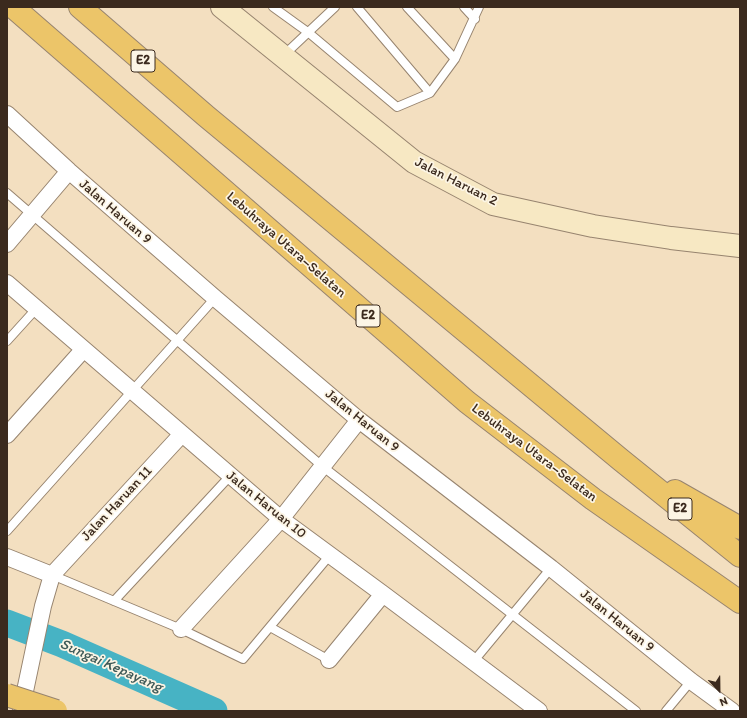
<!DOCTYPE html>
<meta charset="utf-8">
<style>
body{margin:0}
#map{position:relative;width:747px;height:718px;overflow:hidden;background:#f3dfc0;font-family:Itim,sans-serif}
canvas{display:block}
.frame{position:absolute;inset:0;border:8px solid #3b2a1e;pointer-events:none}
.north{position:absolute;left:699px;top:670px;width:40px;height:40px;-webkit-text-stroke:3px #fcf5e5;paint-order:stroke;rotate:158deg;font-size:11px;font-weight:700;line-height:16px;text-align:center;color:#3b2a1e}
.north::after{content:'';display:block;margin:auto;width:14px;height:18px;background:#3b2a1e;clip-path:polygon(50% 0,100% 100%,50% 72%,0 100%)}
</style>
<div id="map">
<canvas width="747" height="718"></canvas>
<div class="frame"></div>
<div class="north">N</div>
</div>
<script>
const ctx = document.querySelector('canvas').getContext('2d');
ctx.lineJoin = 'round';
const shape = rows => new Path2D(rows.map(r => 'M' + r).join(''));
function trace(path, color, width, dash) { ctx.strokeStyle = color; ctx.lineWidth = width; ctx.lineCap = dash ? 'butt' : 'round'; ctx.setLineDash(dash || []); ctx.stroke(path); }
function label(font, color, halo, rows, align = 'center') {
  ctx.font = font + ' Itim,sans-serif'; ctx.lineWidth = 3.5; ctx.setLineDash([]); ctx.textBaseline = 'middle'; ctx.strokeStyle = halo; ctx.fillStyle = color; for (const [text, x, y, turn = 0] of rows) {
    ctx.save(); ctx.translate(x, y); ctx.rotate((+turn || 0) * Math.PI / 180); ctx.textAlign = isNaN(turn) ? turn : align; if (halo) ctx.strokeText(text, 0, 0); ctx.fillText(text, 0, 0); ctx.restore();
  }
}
trace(shape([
 [7,623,62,644,214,711]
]), '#47b3c4', 27);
const lane = shape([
 [273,7,309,33,397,107,430,93,455,59,479,7],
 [357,7,430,93],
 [407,7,455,59],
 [464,7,475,19],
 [283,56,335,7],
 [7,193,322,466,636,711],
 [7,341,36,309],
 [7,531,215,298],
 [52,575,181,629,243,659,330,555],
 [114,601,230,476],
 [270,627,329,660],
 [473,662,551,568],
 [666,711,691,681]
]);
const street = shape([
 [7,114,69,171,215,298,359,420,551,568,691,681,732,711],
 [7,244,69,171],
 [7,283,281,519,383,594,539,711],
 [7,435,83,350],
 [7,557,52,575],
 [181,629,281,519,359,420],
 [329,660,383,594],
 [21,710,43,606,52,575,182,434]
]);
const secondary = shape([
 [222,7,414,162,493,204,593,226,671,238,740,246]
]);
const highway = shape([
 [13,7,467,402,593,499,740,602],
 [80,7,206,116,621,460,740,556],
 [675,491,740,528]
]);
trace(lane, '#97846f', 10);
trace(street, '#97846f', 18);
trace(secondary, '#97846f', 24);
trace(highway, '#97846f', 24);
trace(lane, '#fff', 8);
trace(street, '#fff', 16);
trace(secondary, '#f7e8c3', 22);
trace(highway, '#ecc569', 22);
const primaryBridge = shape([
 [7,695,56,711]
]);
trace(primaryBridge, '#97846f', 24, []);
trace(primaryBridge, '#ecc569', 22);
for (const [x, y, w] of [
 [143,61,24],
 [368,316,24],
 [680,509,24]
]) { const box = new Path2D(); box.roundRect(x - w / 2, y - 11, w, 22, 3); ctx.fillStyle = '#fcf5e5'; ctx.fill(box); trace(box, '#3b2a1e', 1); }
label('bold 13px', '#3b2a1e', null, [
 ["E2",143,61],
 ["E2",368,316],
 ["E2",680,509]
]);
label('14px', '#3b2a1e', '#fcf5e5', [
 ["Jalan Haruan 2",456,182,27],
 ["Jalan Haruan 9",115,212,41],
 ["Lebuhraya Utara–Selatan",286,245,41],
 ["Jalan Haruan 9",362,421,39],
 ["Lebuhraya Utara–Selatan",534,453,37],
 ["Jalan Haruan 11",117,504,-47],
 ["Jalan Haruan 10",266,505,39],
 ["Jalan Haruan 9",617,621,39]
]);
label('italic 15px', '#3f5a58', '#fcf5e5', [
 ["Sungai Kepayang",111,666,24]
]);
</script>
